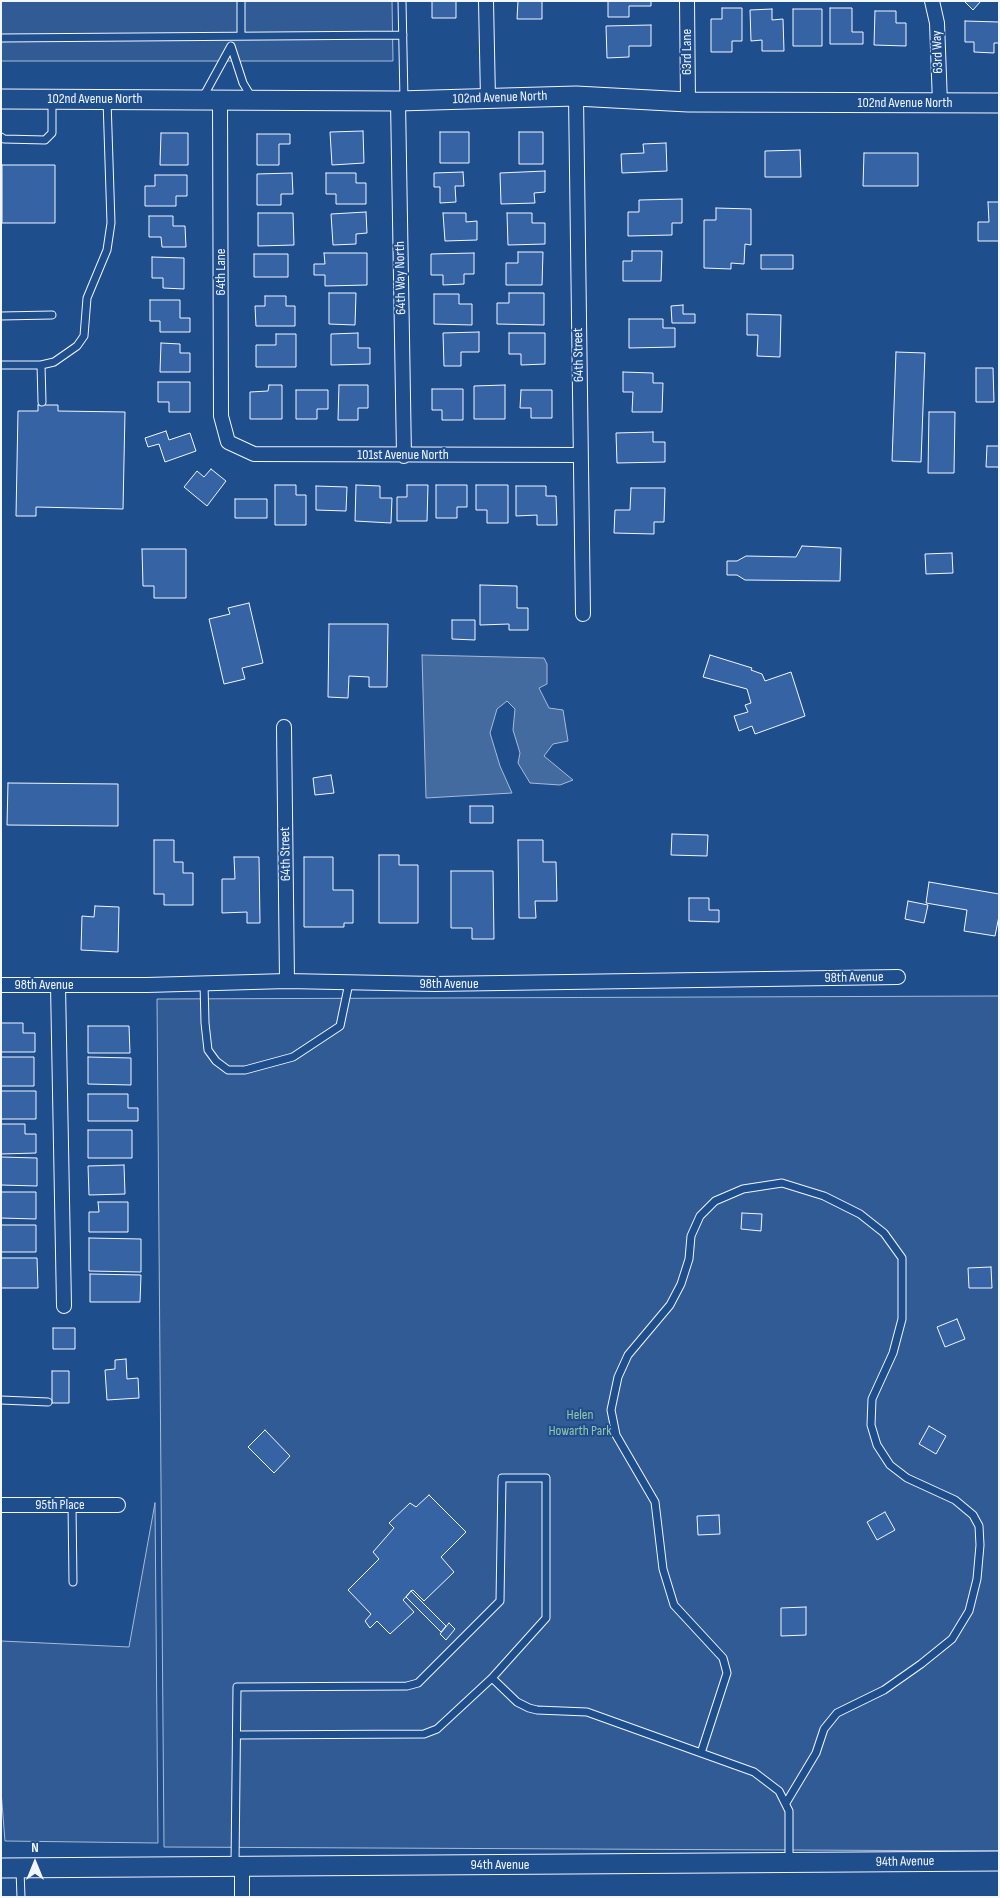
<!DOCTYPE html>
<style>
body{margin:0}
#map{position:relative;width:1000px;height:1898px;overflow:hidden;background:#1f4e8c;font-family:"Sofia Sans Condensed",sans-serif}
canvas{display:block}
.frame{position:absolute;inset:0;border:2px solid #f2f6ff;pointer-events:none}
.north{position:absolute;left:10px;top:1838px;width:50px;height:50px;-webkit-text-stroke:4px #1f4e8c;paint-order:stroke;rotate:0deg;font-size:14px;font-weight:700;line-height:20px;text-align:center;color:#f2f6ff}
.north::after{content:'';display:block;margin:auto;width:18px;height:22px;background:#f2f6ff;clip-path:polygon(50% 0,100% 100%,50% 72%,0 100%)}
</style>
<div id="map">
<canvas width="1000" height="1898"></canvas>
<div class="frame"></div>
<div class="north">N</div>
</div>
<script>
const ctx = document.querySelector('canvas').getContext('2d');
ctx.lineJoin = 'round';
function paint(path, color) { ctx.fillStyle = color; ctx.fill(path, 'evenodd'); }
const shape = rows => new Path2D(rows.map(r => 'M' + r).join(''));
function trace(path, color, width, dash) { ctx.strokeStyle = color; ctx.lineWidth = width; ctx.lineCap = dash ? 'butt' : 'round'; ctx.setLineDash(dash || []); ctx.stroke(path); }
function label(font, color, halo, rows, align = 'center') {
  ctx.font = font + ' "Sofia Sans Condensed",sans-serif'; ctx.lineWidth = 4; ctx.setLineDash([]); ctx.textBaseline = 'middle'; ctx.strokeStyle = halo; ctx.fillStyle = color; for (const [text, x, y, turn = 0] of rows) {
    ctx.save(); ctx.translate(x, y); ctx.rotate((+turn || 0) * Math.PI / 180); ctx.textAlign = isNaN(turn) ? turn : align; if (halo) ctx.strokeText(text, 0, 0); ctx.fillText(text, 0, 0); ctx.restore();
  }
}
const built = shape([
 [1,1,392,1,393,61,1,61,1,1],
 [999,996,999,1851,164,1847,157,999,999,996],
 [155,1503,158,1843,5,1841,1,1791,1,1641,129,1647,155,1503]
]);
paint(built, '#305b95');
trace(built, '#a8bbd7', 1);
const water = shape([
 [422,655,544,658,547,664,547,684,539,688,549,708,563,710,568,741,553,744,544,756,573,780,560,785,530,783,518,763,520,753,513,730,515,709,507,701,497,709,490,733,500,766,512,793,426,798,422,655]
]);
paint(water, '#446ba0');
trace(water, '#a8bbd7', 1);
const building = shape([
 [432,1,456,1,456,18,432,18,432,1],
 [518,1,542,1,542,19,517,19,518,1],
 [608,1,651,1,651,6,629,6,629,17,608,17,608,1],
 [964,1,981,1,973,10,964,1],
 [722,8,742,8,742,41,732,41,732,52,711,52,711,19,722,19,722,8],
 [830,8,852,8,852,32,863,32,863,44,830,44,830,8],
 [772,9,772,20,783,19,784,51,762,51,762,40,751,41,750,10,772,9],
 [793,9,822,9,822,46,793,46,793,9],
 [875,11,896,11,896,23,906,23,906,46,874,45,875,11],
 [965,21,999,22,999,43,994,43,994,53,974,52,974,42,965,42,965,21],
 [651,25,651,46,629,46,629,57,607,58,606,26,651,25],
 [363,131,364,163,332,165,330,132,363,131],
 [440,132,469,132,469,163,440,163,440,132],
 [519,132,543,132,543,164,519,164,519,132],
 [161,133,188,133,188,165,160,165,161,133],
 [257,134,290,134,290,144,279,144,279,165,257,165,257,134],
 [666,143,667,171,622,173,621,154,644,153,643,144,666,143],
 [800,150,801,177,765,177,765,151,800,150],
 [864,153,918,153,918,186,863,186,864,153],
 [2,165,55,165,55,223,2,223,2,165],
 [545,171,545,192,534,193,535,203,501,204,500,173,545,171],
 [463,172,464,186,455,186,456,202,440,203,440,187,434,187,434,173,463,172],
 [292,173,293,194,281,194,281,205,257,205,257,174,292,173],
 [326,173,356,173,356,183,366,183,366,204,336,204,336,194,326,194,326,173],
 [155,175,187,175,187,196,176,196,176,206,145,206,145,186,155,186,155,175],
 [682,199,682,223,672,223,672,235,628,236,628,212,639,212,639,200,682,199],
 [988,202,999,202,999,241,978,241,978,222,989,222,988,202],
 [716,208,751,209,751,245,745,244,744,264,731,263,731,269,704,268,704,220,716,220,716,208],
 [366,212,367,233,356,234,356,244,333,245,331,214,366,212],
 [258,213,293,213,294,245,258,246,258,213],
 [443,213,466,213,466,222,477,221,477,240,445,241,443,213],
 [507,213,532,213,532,223,545,223,545,244,508,245,507,213],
 [149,216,173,216,173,226,185,226,186,247,162,247,161,237,149,237,149,216],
 [632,251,662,251,661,281,623,281,623,261,632,261,632,251],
 [518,252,543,252,542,285,506,285,506,263,518,263,518,252],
 [324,253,367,253,367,285,325,286,325,275,314,275,314,264,325,264,324,253],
 [474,253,474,274,464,274,464,284,443,285,443,275,431,275,431,254,474,253],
 [254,254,288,254,288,277,254,277,254,254],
 [761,255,793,255,793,269,761,269,761,255],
 [152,257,184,258,184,289,163,288,163,278,152,278,152,257],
 [329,293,356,293,355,325,329,324,329,293],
 [509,293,544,293,544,325,497,324,497,303,509,303,509,293],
 [434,294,459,294,459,304,472,304,472,325,434,324,434,294],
 [265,296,286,296,286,306,295,306,295,326,256,326,255,306,265,306,265,296],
 [150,300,180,300,180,318,190,318,190,332,160,332,160,321,150,321,150,300],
 [683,305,683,314,695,314,695,323,672,323,671,306,683,305],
 [747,314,781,315,780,357,757,356,758,335,747,335,747,314],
 [629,319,663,319,663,328,675,328,675,347,629,348,629,319],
 [479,332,479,352,461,352,461,366,444,366,443,333,479,332],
 [358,333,358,348,370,348,370,364,331,365,331,334,358,333],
 [509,333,545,333,545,364,521,365,521,354,509,354,509,333],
 [276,334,296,334,296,367,256,367,256,345,276,345,276,334],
 [161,343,180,344,180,353,190,353,190,372,160,372,161,343],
 [896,352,925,353,921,462,892,461,896,352],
 [976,368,993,368,994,402,976,402,976,368],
 [623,372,653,373,653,383,663,383,662,412,632,412,633,392,623,392,623,372],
 [158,382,190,382,190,412,169,412,169,402,158,402,158,382],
 [269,385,282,385,282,419,250,419,250,392,268,391,269,385],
 [339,385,368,385,368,408,358,408,358,420,338,420,339,385],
 [505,385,505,419,474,419,474,386,505,385],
 [432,389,463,389,463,420,442,420,442,410,432,410,432,389],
 [296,390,328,390,328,409,317,409,317,419,296,419,296,390],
 [521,390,552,390,552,418,531,418,531,408,520,408,521,390],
 [38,405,58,405,58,411,125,412,123,509,36,507,36,516,16,516,18,411,38,411,38,405],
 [929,412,955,412,954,473,928,473,929,412],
 [166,431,169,440,190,433,196,451,165,462,159,444,148,447,145,438,166,431],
 [653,432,653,442,665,442,665,462,617,463,616,433,653,432],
 [987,446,999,446,999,467,986,467,987,446],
 [211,469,226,481,207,506,184,487,197,471,204,477,211,469],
 [275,485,296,485,296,495,306,495,306,525,275,525,275,485],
 [356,485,380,486,380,498,392,498,391,523,355,521,356,485],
 [407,485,428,485,427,521,397,521,397,497,407,497,407,485],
 [436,485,467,485,467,507,457,507,457,518,436,518,436,485],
 [476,485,508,485,508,523,487,523,487,510,476,510,476,485],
 [316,486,347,487,346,511,316,510,316,486],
 [516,486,546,486,546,496,556,496,557,525,537,525,537,515,516,516,516,486],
 [631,488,665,488,664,522,654,522,654,534,614,533,615,510,630,510,631,488],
 [235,499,267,499,267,518,235,518,235,499],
 [802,546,841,548,840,581,745,580,737,575,727,575,727,561,737,561,746,556,796,557,802,546],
 [142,549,186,549,186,598,154,598,154,586,143,586,142,549],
 [952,553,953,573,926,574,925,554,952,553],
 [480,585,517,586,517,608,528,608,528,630,509,630,509,624,480,625,480,585],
 [249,603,263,663,242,668,245,679,224,684,209,619,230,614,228,608,249,603],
 [452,620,475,620,475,640,452,639,452,620],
 [329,624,388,624,387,687,369,687,369,677,349,676,348,698,328,697,329,624],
 [710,655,752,668,751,670,762,674,765,681,791,672,805,716,755,734,752,726,739,731,734,716,748,712,745,705,751,703,747,689,703,677,710,655],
 [331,775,334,793,315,795,313,778,331,775],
 [8,783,118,784,118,826,7,825,8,783],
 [470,806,493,806,493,823,470,823,470,806],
 [672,834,708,835,707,856,671,855,672,834],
 [154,840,174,840,174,862,183,862,183,873,193,873,193,905,164,905,164,894,154,894,154,840],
 [518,840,543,840,543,862,556,862,557,901,535,901,536,918,519,918,518,840],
 [379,855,399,855,399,865,418,865,418,923,379,923,379,855],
 [234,857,259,857,260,923,247,923,247,912,222,913,222,879,235,879,234,857],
 [304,857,333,857,333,890,353,890,353,923,344,923,344,927,304,927,304,857],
 [451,871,493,871,494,939,472,939,472,928,451,928,451,871],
 [929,882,999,894,999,916,995,936,964,931,967,910,926,903,929,882],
 [689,898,709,898,709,910,719,910,719,922,689,921,689,898],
 [908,901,928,905,924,923,905,919,908,901],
 [95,906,119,907,118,952,81,950,82,916,94,917,95,906],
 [1,1023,23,1023,23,1033,35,1033,35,1052,1,1052,1,1023],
 [88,1026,129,1026,130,1053,88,1053,88,1026],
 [1,1057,34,1057,34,1086,1,1086,1,1057],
 [88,1057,131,1058,131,1085,88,1084,88,1057],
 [1,1091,36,1091,36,1119,1,1119,1,1091],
 [88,1094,128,1094,128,1108,138,1108,138,1121,88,1121,88,1094],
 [1,1124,25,1124,25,1134,36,1134,36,1153,1,1154,1,1124],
 [88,1130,132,1130,132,1158,88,1158,88,1130],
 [1,1157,37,1158,37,1186,1,1185,1,1157],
 [124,1165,125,1194,89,1195,88,1166,124,1165],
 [1,1192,36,1192,36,1219,1,1218,1,1192],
 [98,1202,128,1202,128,1232,89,1232,89,1212,99,1212,98,1202],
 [742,1213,762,1214,761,1231,741,1229,742,1213],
 [1,1225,36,1225,36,1252,1,1252,1,1225],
 [89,1238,141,1239,141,1272,89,1271,89,1238],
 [1,1258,37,1258,38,1288,1,1288,1,1258],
 [991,1267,992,1288,969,1288,968,1268,991,1267],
 [90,1274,141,1275,140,1302,90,1302,90,1274],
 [957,1319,965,1339,945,1347,937,1327,957,1319],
 [53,1328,75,1328,75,1349,53,1349,53,1328],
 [126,1359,127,1379,138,1378,139,1398,107,1400,105,1370,115,1369,115,1360,126,1359],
 [52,1371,69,1371,69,1403,52,1403,52,1371],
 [929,1426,946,1436,936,1454,919,1444,929,1426],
 [265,1430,290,1456,274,1473,248,1447,265,1430],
 [429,1495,466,1532,441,1557,454,1572,424,1601,413,1590,411,1591,403,1600,414,1612,390,1634,377,1621,370,1628,365,1621,371,1614,348,1590,379,1559,373,1552,394,1528,389,1523,410,1503,416,1507,429,1495],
 [885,1512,895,1530,877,1540,867,1522,885,1512],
 [719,1515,720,1534,698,1535,697,1516,719,1515],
 [411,1591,446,1626,441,1632,406,1597,411,1591],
 [806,1607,806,1635,781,1636,781,1608,806,1607],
 [449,1623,455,1629,446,1640,440,1634,449,1623]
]);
paint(building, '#3563a3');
trace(building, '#f2f6ff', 1);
const lane = shape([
 [241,1,241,36],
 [402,1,404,100],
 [1,38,403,35],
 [202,99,231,46,243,83,252,98],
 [1,137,4,139,45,140,52,133,52,100],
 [1,316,52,315],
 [1,365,41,365,54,362,77,346,84,336,87,298,107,250,111,223,107,100],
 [41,365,42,402],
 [204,983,205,1023,208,1050,216,1061,228,1070,245,1070,293,1057,340,1026,349,983],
 [1,1400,48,1402],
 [72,1505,73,1582],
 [237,1735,424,1734,437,1729,492,1678,517,1702,529,1708,537,1710,587,1712,754,1772,779,1791,789,1811,789,1862],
 [701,1753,727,1673,723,1658,674,1605,663,1569,655,1502,616,1435,611,1410,618,1377,628,1355,670,1305,681,1284,689,1259,691,1236,700,1216,715,1201,743,1189,782,1183,824,1196,860,1214,884,1233,902,1258,902,1319,893,1353,872,1399,871,1425,877,1445,890,1465,907,1478,955,1500,973,1515,979,1526,980,1545,977,1579,969,1611,952,1639,921,1664,884,1690,837,1713,824,1729,816,1753,786,1803],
 [235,1864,237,1687,407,1686,418,1683,500,1601,502,1478,546,1478,546,1618,492,1678],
 [20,1870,21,1897]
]);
const street = shape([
 [486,1,488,99],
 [687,1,688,102],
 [932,1,937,23,940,103],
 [576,96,583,614],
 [220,100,221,416,228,442,254,454,580,455],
 [398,101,404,456],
 [284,727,287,981],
 [1,985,147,985,287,981,435,984,898,977],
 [58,985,64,1306],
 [1,1505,118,1505],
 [242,1867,242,1897]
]);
const secondary = shape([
 [1,99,398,101,576,96,688,102,999,103],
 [1,1868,999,1861]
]);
trace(lane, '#f2f6ff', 9);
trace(street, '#f2f6ff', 16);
trace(secondary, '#f2f6ff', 21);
trace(lane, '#1f4e8c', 7);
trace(street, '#1f4e8c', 14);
trace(secondary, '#1f4e8c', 19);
label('14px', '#f2f6ff', '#1f4e8c', [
 ["63rd Lane",687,52,-90],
 ["63rd Way",938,52,-92],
 ["102nd Avenue North",500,98,-2],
 ["102nd Avenue North",95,99],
 ["102nd Avenue North",905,103],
 ["64th Lane",221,272,-90],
 ["64th Way North",401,278,-91],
 ["64th Street",579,355,-91],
 ["101st Avenue North",403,455],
 ["64th Street",286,854,-91],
 ["98th Avenue",854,978,-1],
 ["98th Avenue",449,984],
 ["98th Avenue",44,985],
 ["95th Place",60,1505],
 ["94th Avenue",905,1862,-1],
 ["94th Avenue",500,1865]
]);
label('14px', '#97c8a6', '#1f4e8c', [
 ["Helen",580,1415],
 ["Howarth Park",580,1431]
]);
</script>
